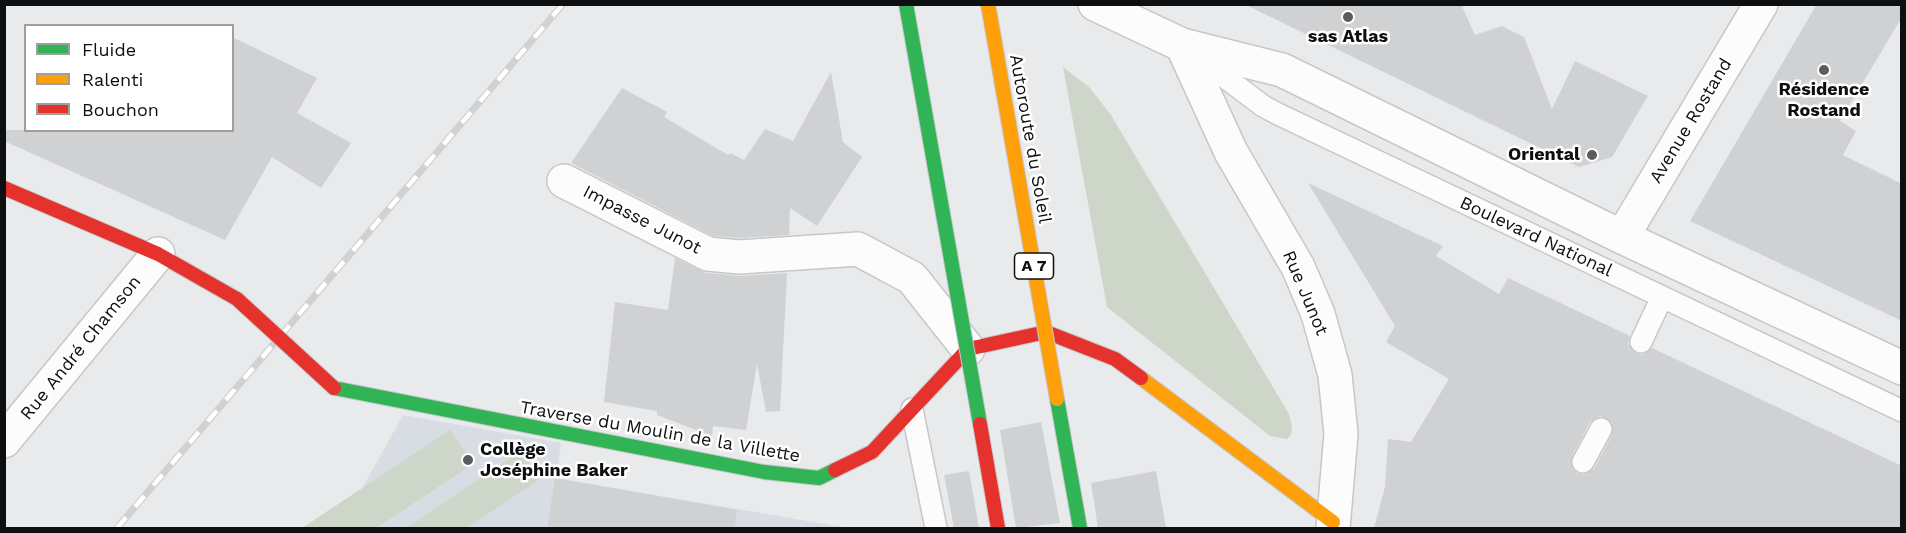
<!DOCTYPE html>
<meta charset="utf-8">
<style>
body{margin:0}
#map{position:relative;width:1906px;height:533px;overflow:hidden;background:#e8eaec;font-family:"Work Sans",sans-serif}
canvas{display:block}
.frame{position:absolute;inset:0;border:6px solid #0d0f10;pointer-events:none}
.legend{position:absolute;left:24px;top:24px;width:210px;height:108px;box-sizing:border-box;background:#fff;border:2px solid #9e9f9f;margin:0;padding:8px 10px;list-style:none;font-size:18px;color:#0d0f10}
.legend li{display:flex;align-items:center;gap:12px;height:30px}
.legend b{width:30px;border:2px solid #9e9f9f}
</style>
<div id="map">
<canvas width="1906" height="533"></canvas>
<div class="frame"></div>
<ul class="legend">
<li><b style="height:8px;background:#30b455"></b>Fluide</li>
<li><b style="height:8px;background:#ff9f0a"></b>Ralenti</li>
<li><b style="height:8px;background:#e5322d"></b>Bouchon</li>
</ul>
</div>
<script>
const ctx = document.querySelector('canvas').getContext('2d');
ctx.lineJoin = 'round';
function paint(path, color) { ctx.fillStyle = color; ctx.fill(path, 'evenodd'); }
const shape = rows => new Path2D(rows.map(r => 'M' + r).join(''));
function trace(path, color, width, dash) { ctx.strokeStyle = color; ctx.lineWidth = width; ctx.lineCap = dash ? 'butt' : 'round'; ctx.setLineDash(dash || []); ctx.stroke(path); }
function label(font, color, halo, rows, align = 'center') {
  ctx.font = font + ' "Work Sans",sans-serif'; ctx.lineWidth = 5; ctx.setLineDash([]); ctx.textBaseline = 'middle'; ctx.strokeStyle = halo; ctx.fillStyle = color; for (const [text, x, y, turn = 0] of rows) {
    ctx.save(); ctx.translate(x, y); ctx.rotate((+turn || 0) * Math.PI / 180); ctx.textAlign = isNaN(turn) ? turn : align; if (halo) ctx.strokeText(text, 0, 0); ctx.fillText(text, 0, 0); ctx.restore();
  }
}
paint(shape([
 [403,415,561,443,556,478,848,528,340,528]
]), '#d8dde4');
paint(shape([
 [1063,67,1089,87,1111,115,1289,414,1292,426,1291,435,1287,439,1270,436,1107,307],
 [450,430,473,464,376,528,302,528],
 [521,451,540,479,467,528,406,528]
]), '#ced6c9');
paint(shape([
 [1244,4,1461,4,1475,35,1502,26,1524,37,1552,109,1575,61,1648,96,1612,157,1579,167],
 [1817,4,1902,4,1902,17,1840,121,1856,131,1843,155,1902,184,1902,321,1690,221],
 [232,37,317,78,297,113,351,143,321,188,272,157,225,240,4,141,4,130,232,130],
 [831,72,843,142,862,157,817,226,790,208,789,235,739,238,713,236,571,163,622,88,667,112,664,117,728,155,730,153,744,160,765,129,793,141],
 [1308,183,1443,246,1436,256,1499,294,1508,278,1630,336,1628,344,1635,353,1643,355,1652,348,1902,466,1902,528,1374,528,1385,487,1388,439,1411,442,1449,379,1386,342,1395,326],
 [1601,416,1612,423,1612,435,1594,469,1584,475,1577,473,1572,468,1572,456,1590,422],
 [675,258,706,273,740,276,787,273,780,411,766,412,757,364,746,430,713,426,712,436,657,415,657,411,604,402,615,302,668,310],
 [1041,422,1060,523,1016,528,1000,430],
 [969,471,979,528,954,528,944,475],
 [1156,471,1166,528,1098,528,1091,483],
 [555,478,737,510,735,528,547,528]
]), '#d0d1d3');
const lane = shape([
 [1194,54,1263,106,1278,114,1902,411],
 [1641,342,1662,297],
 [912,409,936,528],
 [1583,462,1601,429]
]);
const street = shape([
 [1095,4,1182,45,1282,70,1622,237,1902,368],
 [1182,45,1231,152,1298,267,1318,314,1335,375,1341,434,1333,528],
 [564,181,708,254,739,257,858,249,912,278,968,349],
 [1622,237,1761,4],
 [4,441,158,254]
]);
const fast = shape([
 [334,388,764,472,819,478,835,470]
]);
const slow = shape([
 [1141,378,1333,522]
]);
const jam = shape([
 [4,188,158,254,237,299],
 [835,470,872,452,968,349,1046,332,1115,359,1141,378]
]);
trace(lane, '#c5c7c8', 24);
trace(street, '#c5c7c8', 36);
trace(fast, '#c5c7c8', 16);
trace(slow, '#c5c7c8', 16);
trace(jam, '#c5c7c8', 16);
trace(lane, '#fcfcfc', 21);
trace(street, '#fcfcfc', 33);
trace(fast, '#30b455', 14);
trace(slow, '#ff9f0a', 14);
trace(jam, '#e5322d', 14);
const rail = shape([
 [117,528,563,4]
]);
trace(rail, '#d0d1d2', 7);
trace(rail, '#fff', 4.5, [14]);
const fastBridge = shape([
 [906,4,980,424],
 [1057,399,1080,528]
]);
const slowBridge = shape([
 [988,4,1057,399]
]);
const jamBridge = shape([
 [237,299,334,388],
 [980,424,998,528]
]);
trace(fastBridge, '#c5c7c8', 16, []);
trace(slowBridge, '#c5c7c8', 16, []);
trace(jamBridge, '#c5c7c8', 16, []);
trace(fastBridge, '#30b455', 14);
trace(slowBridge, '#ff9f0a', 14);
trace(jamBridge, '#e5322d', 14);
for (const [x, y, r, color] of [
 [1348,17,6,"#5a5c5d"],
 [1824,70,6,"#5a5c5d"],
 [1592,155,6,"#5a5c5d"],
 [468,460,6,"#5a5c5d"]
]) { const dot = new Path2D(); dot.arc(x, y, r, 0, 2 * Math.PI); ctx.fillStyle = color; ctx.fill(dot); trace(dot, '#fff', 2); }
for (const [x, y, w] of [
 [1034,266,39]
]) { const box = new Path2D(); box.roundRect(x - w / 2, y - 13, w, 26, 4.5); ctx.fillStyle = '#fff'; ctx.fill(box); trace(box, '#0d0f10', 1.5); }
label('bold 16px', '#0d0f10', null, [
 ["A 7",1034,266]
]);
label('bold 18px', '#0d0f10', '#fff', [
 ["sas Atlas",1348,37],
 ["Résidence",1824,90],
 ["Rostand",1824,111],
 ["Oriental",1580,155,"right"],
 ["Collège",480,450,"left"],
 ["Joséphine Baker",480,471,"left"]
]);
label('18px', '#0d0f10', '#fff', [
 ["Avenue Rostand",1691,121,-59],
 ["Autoroute du Soleil",1030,139,80],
 ["Impasse Junot",642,220,27],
 ["Boulevard National",1536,237,25],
 ["Rue Junot",1305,293,67],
 ["Rue André Chamson",81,348,-51],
 ["Traverse du Moulin de la Villette",660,432,10]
]);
</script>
